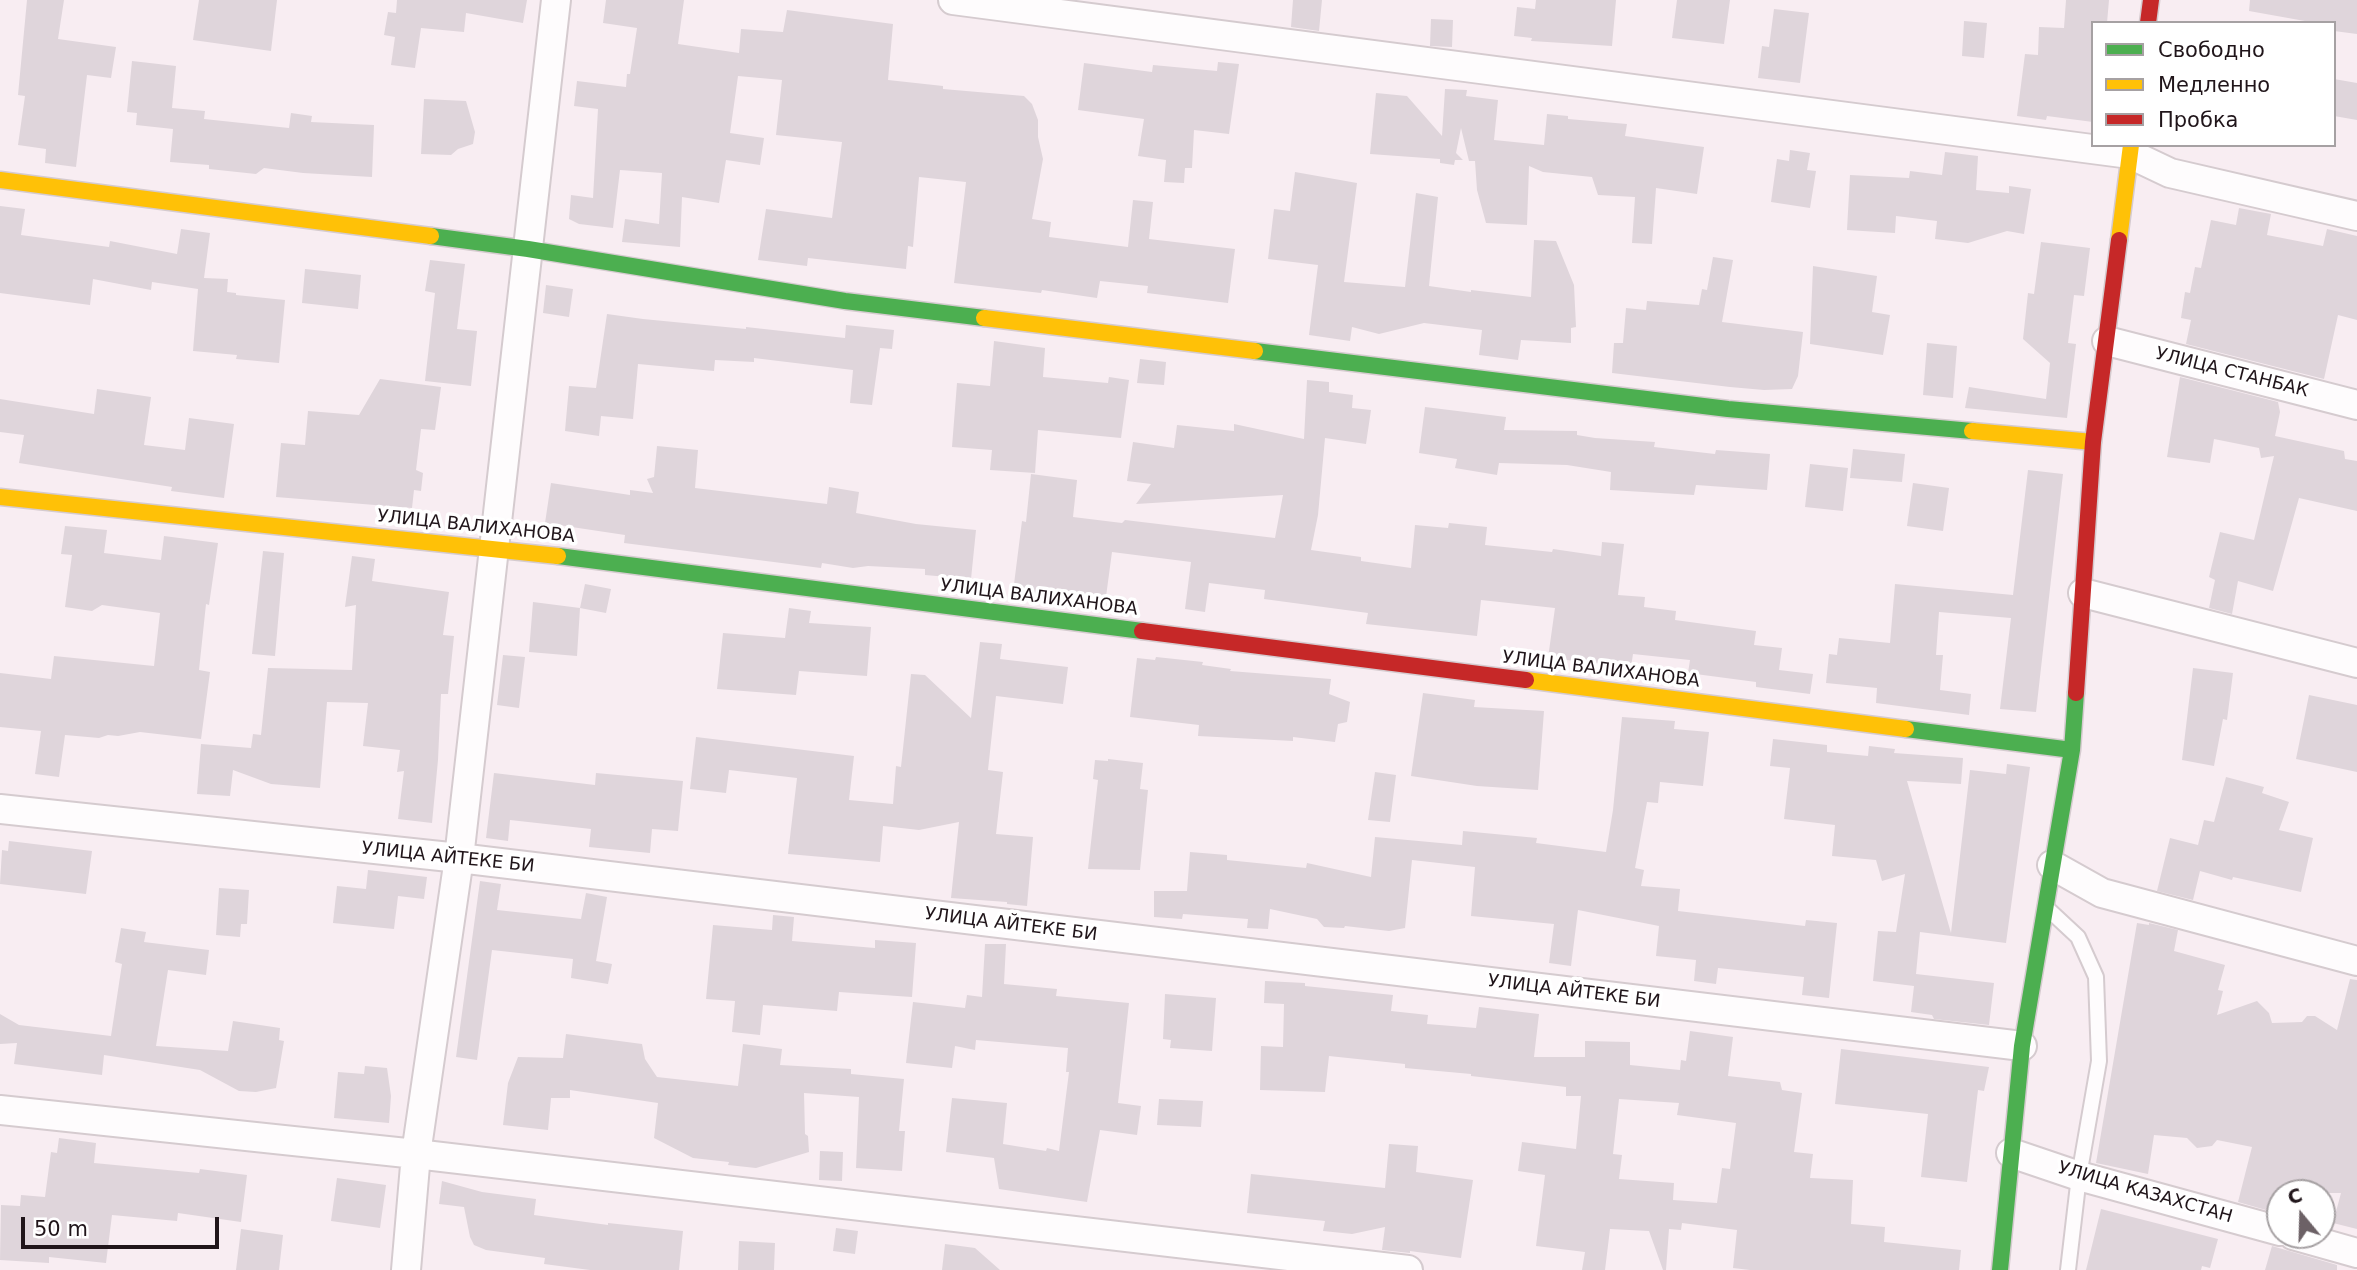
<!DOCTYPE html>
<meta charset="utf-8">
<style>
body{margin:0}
#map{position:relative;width:2357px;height:1270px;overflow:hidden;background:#f8edf2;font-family:"DejaVu Sans",sans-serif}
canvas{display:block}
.legend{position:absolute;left:2091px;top:21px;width:245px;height:126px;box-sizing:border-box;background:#fff;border:2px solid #a6a1a3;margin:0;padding:9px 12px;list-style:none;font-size:21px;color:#20151a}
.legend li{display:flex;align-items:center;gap:14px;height:35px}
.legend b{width:35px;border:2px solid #a6a1a3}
.north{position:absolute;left:2266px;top:1179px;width:70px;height:70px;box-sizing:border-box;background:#fff;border:2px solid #a6a1a3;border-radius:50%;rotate:341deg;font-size:19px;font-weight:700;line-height:28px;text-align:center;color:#20151a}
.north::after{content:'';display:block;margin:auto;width:24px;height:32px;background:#6c6166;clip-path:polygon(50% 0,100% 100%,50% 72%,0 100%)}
.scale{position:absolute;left:21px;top:1217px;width:198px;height:32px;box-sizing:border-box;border:4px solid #20151a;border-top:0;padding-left:9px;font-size:21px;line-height:24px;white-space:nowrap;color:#20151a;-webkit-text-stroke:5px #fff;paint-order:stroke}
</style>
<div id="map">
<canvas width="2357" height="1270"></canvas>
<ul class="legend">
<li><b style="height:9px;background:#4caf50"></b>Свободно</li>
<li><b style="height:9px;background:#ffc107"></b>Медленно</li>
<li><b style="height:9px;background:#c62828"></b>Пробка</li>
</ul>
<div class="north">С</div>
<div class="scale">50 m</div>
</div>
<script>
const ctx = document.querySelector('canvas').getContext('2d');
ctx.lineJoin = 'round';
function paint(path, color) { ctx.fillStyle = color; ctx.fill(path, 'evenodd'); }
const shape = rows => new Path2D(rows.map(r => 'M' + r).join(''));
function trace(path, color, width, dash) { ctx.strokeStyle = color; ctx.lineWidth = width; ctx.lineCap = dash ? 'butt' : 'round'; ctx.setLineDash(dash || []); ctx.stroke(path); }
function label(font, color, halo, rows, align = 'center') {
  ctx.font = font + ' "DejaVu Sans",sans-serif'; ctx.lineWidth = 7; ctx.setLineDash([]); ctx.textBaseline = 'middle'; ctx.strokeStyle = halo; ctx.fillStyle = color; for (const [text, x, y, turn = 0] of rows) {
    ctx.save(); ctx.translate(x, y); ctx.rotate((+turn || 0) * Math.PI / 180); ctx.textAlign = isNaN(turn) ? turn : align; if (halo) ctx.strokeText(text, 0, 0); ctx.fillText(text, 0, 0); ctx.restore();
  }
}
paint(shape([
 [27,0,64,0,58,39,116,47,111,78,87,75,76,167,45,163,46,149,18,145,25,96,18,95],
 [199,0,277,0,271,51,193,40],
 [397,0,527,0,523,23,466,13,464,32,421,28,415,68,391,65,395,37,384,35,388,12,396,13],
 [606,0,684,0,678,44,739,53,741,29,783,32,787,10,893,24,888,80,943,86,943,89,1024,96,1032,104,1038,120,1038,137,1043,159,1032,219,1051,222,1049,237,1128,247,1133,200,1153,202,1149,239,1235,249,1228,303,1147,293,1148,286,1100,281,1097,298,1042,290,1041,293,954,283,966,182,919,177,913,247,908,246,906,269,808,258,807,266,758,260,766,209,832,218,842,142,776,135,782,80,738,76,730,133,764,138,760,165,726,160,719,203,682,197,680,247,622,242,625,219,659,224,662,173,620,170,613,228,579,224,569,219,571,195,593,198,598,109,574,106,577,81,626,87,627,74,630,74,637,28,603,23],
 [1293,0,1322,0,1319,31,1291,27],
 [1536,0,1616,0,1612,46,1531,41,1532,38,1514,36,1517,7,1535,9],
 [1677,0,1730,0,1724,44,1672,38],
 [2066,0,2109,0,2107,23,2093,23,2093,122,2047,116,2046,120,2017,116,2025,54,2038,55,2039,27,2064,28],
 [2250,0,2357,0,2357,34,2334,31,2334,23,2316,23,2249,11],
 [1774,9,1809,13,1800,83,1758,78,1762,46,1769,47],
 [1431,19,1453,20,1452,47,1430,46],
 [1964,21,1987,23,1984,58,1962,56],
 [132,61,176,66,172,108,205,111,204,119,289,128,291,113,312,116,311,122,374,125,372,177,303,173,264,168,256,174,209,169,209,165,170,162,173,129,136,125,137,113,127,112],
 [1218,62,1239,64,1229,134,1194,130,1192,168,1185,168,1184,183,1164,182,1166,160,1138,156,1144,119,1078,110,1084,63,1152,72,1153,65,1217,71],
 [2334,79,2357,83,2357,120,2334,116],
 [1445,89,1467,90,1466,96,1498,100,1494,140,1544,145,1547,114,1568,116,1568,119,1627,124,1625,136,1704,147,1697,194,1656,188,1652,244,1632,243,1635,197,1598,195,1592,177,1543,172,1529,166,1527,225,1486,223,1477,190,1475,161,1469,161,1461,128,1456,153,1463,160,1455,160,1454,165,1440,163,1440,159,1370,154,1376,93,1407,96,1442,136],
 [424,99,466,101,475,132,473,144,458,149,451,155,421,154],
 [1790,150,1810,153,1807,170,1816,171,1810,208,1771,202,1777,159,1789,161],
 [1945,152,1978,156,1976,190,2009,193,2009,186,2031,189,2024,234,2007,231,1968,243,1935,239,1937,221,1896,216,1895,233,1847,230,1850,175,1909,178,1910,171,1942,175],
 [1295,172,1357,183,1344,282,1405,287,1416,193,1438,197,1429,286,1471,292,1471,290,1531,297,1534,240,1556,241,1574,285,1576,327,1571,328,1571,343,1521,340,1518,360,1479,355,1482,330,1424,323,1379,334,1352,327,1350,341,1309,335,1318,265,1268,259,1274,209,1290,211],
 [0,206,25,209,21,235,109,247,110,241,177,254,181,229,210,233,204,278,228,279,227,292,236,293,236,295,285,300,279,363,236,359,237,355,193,351,198,289,152,282,151,290,93,279,90,305,0,293],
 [2239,208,2271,214,2267,235,2323,246,2327,229,2357,236,2357,320,2338,315,2324,379,2186,344,2191,320,2181,318,2185,292,2190,293,2195,267,2201,268,2211,220,2236,225],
 [2041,242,2090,248,2084,296,2074,295,2068,343,2076,344,2067,418,1965,408,1969,387,2046,399,2050,363,2023,339,2028,293,2034,294],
 [1713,257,1733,260,1722,322,1803,332,1798,376,1792,389,1764,390,1730,387,1612,373,1614,343,1623,343,1626,308,1646,310,1647,301,1699,305,1702,289,1707,290],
 [430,260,465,264,457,329,477,331,471,386,425,381,435,293,425,291],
 [1813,266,1877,276,1872,312,1890,315,1883,355,1810,344],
 [305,269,361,275,358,309,302,303],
 [546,285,573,289,569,317,543,313],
 [607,314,643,319,746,329,746,327,845,338,846,325,894,330,892,349,880,348,872,405,850,403,853,370,754,358,754,362,715,360,714,371,638,364,633,419,601,416,599,436,565,431,569,386,596,388],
 [994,341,1045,348,1043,377,1108,383,1109,377,1129,380,1121,438,1038,430,1035,473,990,470,992,450,952,447,957,383,990,386],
 [1927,343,1957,346,1953,398,1923,395],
 [1140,359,1166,362,1164,385,1137,383],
 [2180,377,2278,402,2280,412,2275,436,2344,451,2345,459,2357,461,2357,511,2299,498,2273,591,2238,581,2232,614,2209,608,2215,580,2209,577,2220,532,2254,540,2274,456,2261,458,2259,448,2214,439,2210,463,2167,457],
 [380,379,441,387,435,430,421,429,416,470,423,473,421,491,414,490,412,508,276,497,281,443,305,445,308,411,359,415],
 [1307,380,1329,382,1329,392,1353,395,1352,408,1371,410,1366,444,1325,438,1318,515,1311,550,1361,557,1361,561,1411,568,1415,525,1448,528,1449,523,1487,527,1485,545,1552,552,1553,549,1601,556,1602,542,1624,544,1618,595,1645,597,1644,607,1676,611,1675,620,1756,631,1754,645,1782,648,1779,670,1813,674,1810,694,1756,687,1756,682,1688,673,1690,660,1633,654,1631,667,1548,658,1555,608,1481,600,1477,636,1366,624,1368,613,1264,599,1265,590,1209,583,1205,612,1185,609,1191,562,1112,552,1105,604,1013,592,1022,521,1026,522,1031,474,1077,480,1073,517,1122,523,1125,520,1275,538,1283,495,1136,504,1151,484,1127,481,1133,442,1174,448,1177,425,1234,431,1234,424,1304,439],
 [97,389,151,397,144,445,185,450,189,418,234,424,224,498,171,491,172,487,19,463,24,435,0,432,0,399,94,414],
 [1425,407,1506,417,1504,430,1577,431,1577,435,1595,438,1655,442,1654,447,1715,454,1716,450,1770,454,1767,490,1696,485,1694,495,1610,490,1611,472,1567,465,1499,463,1497,475,1455,468,1457,459,1419,453],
 [657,446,698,450,695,488,827,504,829,487,859,492,856,513,916,524,976,530,971,579,925,575,925,569,868,566,853,568,822,563,821,568,624,543,625,535,545,523,551,483,630,495,630,490,653,493,647,479,654,477],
 [1853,449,1905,454,1902,482,1850,478],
 [1810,464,1848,468,1843,511,1805,507],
 [2028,470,2063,474,2036,712,2000,709,2011,618,1939,612,1936,655,1943,655,1940,690,1971,694,1969,715,1876,703,1877,688,1826,683,1829,654,1837,655,1839,638,1890,643,1895,584,2013,595],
 [1913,483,1949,488,1943,531,1907,526],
 [65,526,107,530,104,553,161,560,164,536,218,543,209,605,206,604,199,670,210,672,201,739,140,732,118,736,108,735,99,738,65,735,59,777,35,774,41,731,0,727,0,673,51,679,54,656,154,666,160,613,102,605,92,611,65,607,72,555,61,554],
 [263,551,284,553,275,656,252,654],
 [352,556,375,559,372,581,449,592,443,635,454,636,448,694,441,694,438,760,432,823,398,819,404,771,397,772,400,750,363,746,368,703,327,702,320,788,271,784,233,770,230,796,197,794,201,744,251,748,253,734,261,735,268,668,352,670,356,605,345,607],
 [585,584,611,589,606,613,580,608],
 [533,602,580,608,577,656,529,652],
 [789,608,811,611,809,623,871,627,867,676,799,671,796,695,717,689,723,633,785,638],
 [980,642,1002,644,1000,659,1068,667,1063,704,996,696,988,770,1003,772,996,834,1033,837,1027,906,1007,904,1007,902,951,898,959,822,919,830,883,826,880,862,788,854,797,778,729,770,726,793,690,789,696,737,854,756,849,800,893,804,896,766,901,767,911,674,925,675,971,718],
 [503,655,525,657,519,708,497,705],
 [1156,657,1203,662,1202,665,1231,669,1230,671,1331,679,1329,694,1350,702,1347,722,1338,724,1335,742,1293,737,1293,741,1198,736,1199,725,1130,717,1137,658,1155,660],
 [2193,668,2233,673,2227,720,2223,719,2214,766,2182,760],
 [1423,693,1475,700,1474,707,1544,711,1538,790,1477,786,1411,776],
 [2309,695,2357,705,2357,772,2296,759],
 [1622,717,1675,721,1674,729,1709,732,1703,786,1660,782,1658,803,1647,802,1635,868,1644,870,1641,886,1680,889,1678,911,1805,926,1806,920,1837,923,1829,998,1802,995,1804,977,1718,968,1716,984,1694,981,1696,960,1656,956,1659,926,1578,910,1571,966,1549,963,1554,924,1471,916,1475,867,1412,860,1405,928,1389,931,1345,926,1344,928,1324,927,1317,919,1270,909,1268,929,1247,928,1248,919,1183,914,1182,919,1154,917,1154,891,1187,891,1190,852,1227,855,1227,860,1306,868,1307,863,1371,877,1375,837,1462,845,1463,831,1537,838,1536,843,1606,852,1613,810],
 [1773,739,1827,745,1827,752,1868,756,1869,746,1895,749,1894,753,1963,758,1961,784,1907,781,1951,933,1970,770,2006,774,2007,764,2030,767,2006,943,1920,932,1916,974,1994,983,1989,1025,1934,1019,1932,1015,1911,1012,1914,986,1873,981,1878,931,1896,932,1905,874,1882,881,1876,860,1832,856,1835,825,1784,819,1790,768,1770,766],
 [1108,759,1143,763,1140,789,1148,790,1140,870,1088,869,1098,780,1093,779,1095,760,1108,761],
 [1375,772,1396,775,1390,822,1368,820],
 [494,773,595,785,596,773,683,781,678,831,652,829,650,853,589,847,591,829,510,820,508,841,486,838],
 [2226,777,2264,787,2262,793,2289,802,2279,830,2313,838,2301,892,2233,877,2232,880,2200,871,2193,900,2157,891,2170,838,2198,845,2204,820,2214,822],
 [9,841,92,851,86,894,0,884,2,850,8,851],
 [368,870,427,877,424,899,398,896,394,929,333,923,337,886,366,889],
 [480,881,501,884,497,910,581,919,586,893,607,897,596,961,612,964,608,984,571,978,573,959,492,950,477,1060,456,1057],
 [219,888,249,890,247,924,241,924,240,937,216,935],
 [773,915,794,917,792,941,875,948,875,940,916,943,912,997,839,992,837,1011,763,1005,760,1035,732,1032,735,1001,706,999,713,925,772,930],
 [2137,923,2149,925,2149,923,2178,930,2174,951,2225,965,2218,990,2223,991,2217,1015,2257,1001,2269,1013,2272,1023,2302,1022,2307,1016,2315,1016,2337,1030,2350,979,2357,980,2357,1229,2333,1223,2341,1193,2280,1193,2280,1214,2238,1202,2252,1147,2217,1140,2212,1146,2197,1148,2187,1138,2154,1135,2148,1174,2096,1163],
 [121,928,146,932,144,942,209,950,206,975,168,970,156,1046,228,1051,233,1021,280,1028,279,1040,284,1041,276,1088,256,1092,239,1091,200,1070,104,1055,102,1075,14,1064,17,1043,0,1044,0,1014,19,1025,111,1036,122,964,115,962],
 [985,944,1006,944,1004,984,1057,989,1056,996,1129,1003,1118,1103,1141,1106,1137,1135,1100,1130,1087,1202,999,1189,994,1158,946,1152,952,1098,1007,1103,1003,1144,1046,1151,1047,1148,1059,1151,1069,1072,1066,1072,1068,1048,976,1040,975,1050,955,1046,952,1068,906,1063,913,1002,965,1008,967,995,982,997],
 [1265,981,1305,983,1305,986,1393,995,1391,1011,1428,1015,1427,1024,1476,1028,1479,1007,1539,1014,1534,1057,1585,1057,1585,1041,1630,1042,1630,1065,1680,1070,1681,1060,1686,1061,1690,1031,1733,1037,1728,1076,1780,1082,1782,1090,1802,1093,1794,1152,1813,1154,1810,1178,1853,1180,1851,1224,1885,1227,1884,1242,1961,1250,1959,1270,1750,1270,1733,1268,1737,1230,1682,1223,1681,1230,1669,1229,1666,1270,1663,1270,1649,1231,1610,1229,1605,1270,1582,1270,1585,1252,1536,1246,1545,1175,1518,1171,1522,1142,1576,1149,1581,1096,1566,1096,1566,1087,1471,1076,1471,1074,1405,1068,1405,1064,1329,1056,1325,1092,1260,1090,1261,1046,1283,1047,1284,1004,1264,1003],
 [1619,1099,1679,1103,1677,1115,1736,1123,1730,1169,1722,1168,1717,1203,1673,1200,1674,1183,1619,1179,1622,1155,1613,1154],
 [1165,994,1216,998,1212,1051,1170,1048,1171,1040,1163,1039],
 [566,1034,642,1044,645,1059,657,1077,738,1086,743,1044,782,1049,780,1065,851,1069,851,1074,904,1079,899,1131,905,1131,902,1171,856,1168,859,1097,804,1093,805,1134,808,1136,809,1152,756,1168,728,1165,729,1162,693,1158,654,1138,658,1103,570,1090,570,1098,551,1098,548,1130,503,1125,508,1083,518,1057,563,1058],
 [1841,1049,1989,1067,1984,1091,1978,1090,1967,1182,1921,1177,1928,1114,1835,1104],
 [365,1066,387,1068,391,1096,389,1123,334,1118,338,1072,364,1074],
 [1159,1099,1203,1101,1201,1127,1157,1125],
 [59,1138,96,1143,94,1163,199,1173,200,1169,247,1175,241,1222,178,1213,177,1221,112,1215,106,1263,49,1257,49,1263,0,1260,1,1205,20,1206,21,1195,45,1197,51,1152,57,1153],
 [1389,1144,1418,1146,1416,1172,1473,1180,1461,1258,1410,1251,1410,1253,1382,1250,1385,1227,1352,1234,1323,1231,1325,1221,1247,1213,1251,1174,1385,1188],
 [820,1151,843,1152,842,1181,819,1180],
 [337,1178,386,1185,380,1228,331,1221],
 [442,1181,482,1192,536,1199,534,1215,608,1225,608,1223,683,1231,679,1270,590,1270,544,1264,545,1258,486,1250,474,1245,470,1237,464,1207,439,1204],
 [2101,1209,2218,1239,2210,1268,2202,1266,2201,1270,2086,1270],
 [836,1228,858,1231,855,1254,833,1251],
 [241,1229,283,1235,279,1270,236,1270],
 [739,1241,775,1243,774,1270,738,1270],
 [945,1244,975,1248,1000,1270,942,1270],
 [2272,1246,2337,1265,2337,1270,2265,1270]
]), '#dfd5db');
const lane = shape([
 [2049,910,2078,937,2096,977,2099,1061,2079,1176,2068,1270]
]);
const street = shape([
 [953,0,2130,154,2170,173,2357,216],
 [2107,341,2357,405],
 [2083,593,2357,663],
 [0,809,459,858,2022,1046],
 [2052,865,2102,893,2357,961],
 [0,1110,416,1154,1408,1270],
 [2011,1153,2079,1176,2280,1231],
 [2293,1235,2357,1253],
 [406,1270,416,1154,459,858,556,0]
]);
const fast = shape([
 [431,236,528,249,845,301,984,318],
 [1255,351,1728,409,1972,431],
 [558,556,1142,631],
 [1906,729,2072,750],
 [2000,1270,2022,1046,2072,750,2076,693]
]);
const slow = shape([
 [0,180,431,236],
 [2119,240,2131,145],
 [984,318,1255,351],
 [1972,431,2093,442],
 [0,497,558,556],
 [1526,680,1906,729]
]);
const jam = shape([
 [2148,23,2151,0],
 [1142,631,1526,680],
 [2076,693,2093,442,2119,240]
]);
trace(lane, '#d5cbcf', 18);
trace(street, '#d5cbcf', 32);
trace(fast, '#d5cbcf', 19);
trace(slow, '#d5cbcf', 19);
trace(jam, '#d5cbcf', 19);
trace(lane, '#fefcfd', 14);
trace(street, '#fefcfd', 28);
trace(fast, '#4caf50', 16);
trace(slow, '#ffc107', 16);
trace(jam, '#c62828', 16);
label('18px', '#20151a', '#fff', [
 ["УЛИЦА СТАНБАК",2232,373,14],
 ["УЛИЦА ВАЛИХАНОВА",476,527,6],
 ["УЛИЦА ВАЛИХАНОВА",1039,598,7],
 ["УЛИЦА ВАЛИХАНОВА",1601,670,7],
 ["УЛИЦА АЙТЕКЕ БИ",448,858,6],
 ["УЛИЦА АЙТЕКЕ БИ",1011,925,7],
 ["УЛИЦА АЙТЕКЕ БИ",1574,992,7],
 ["УЛИЦА КАЗАХСТАН",2145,1193,16]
]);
</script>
